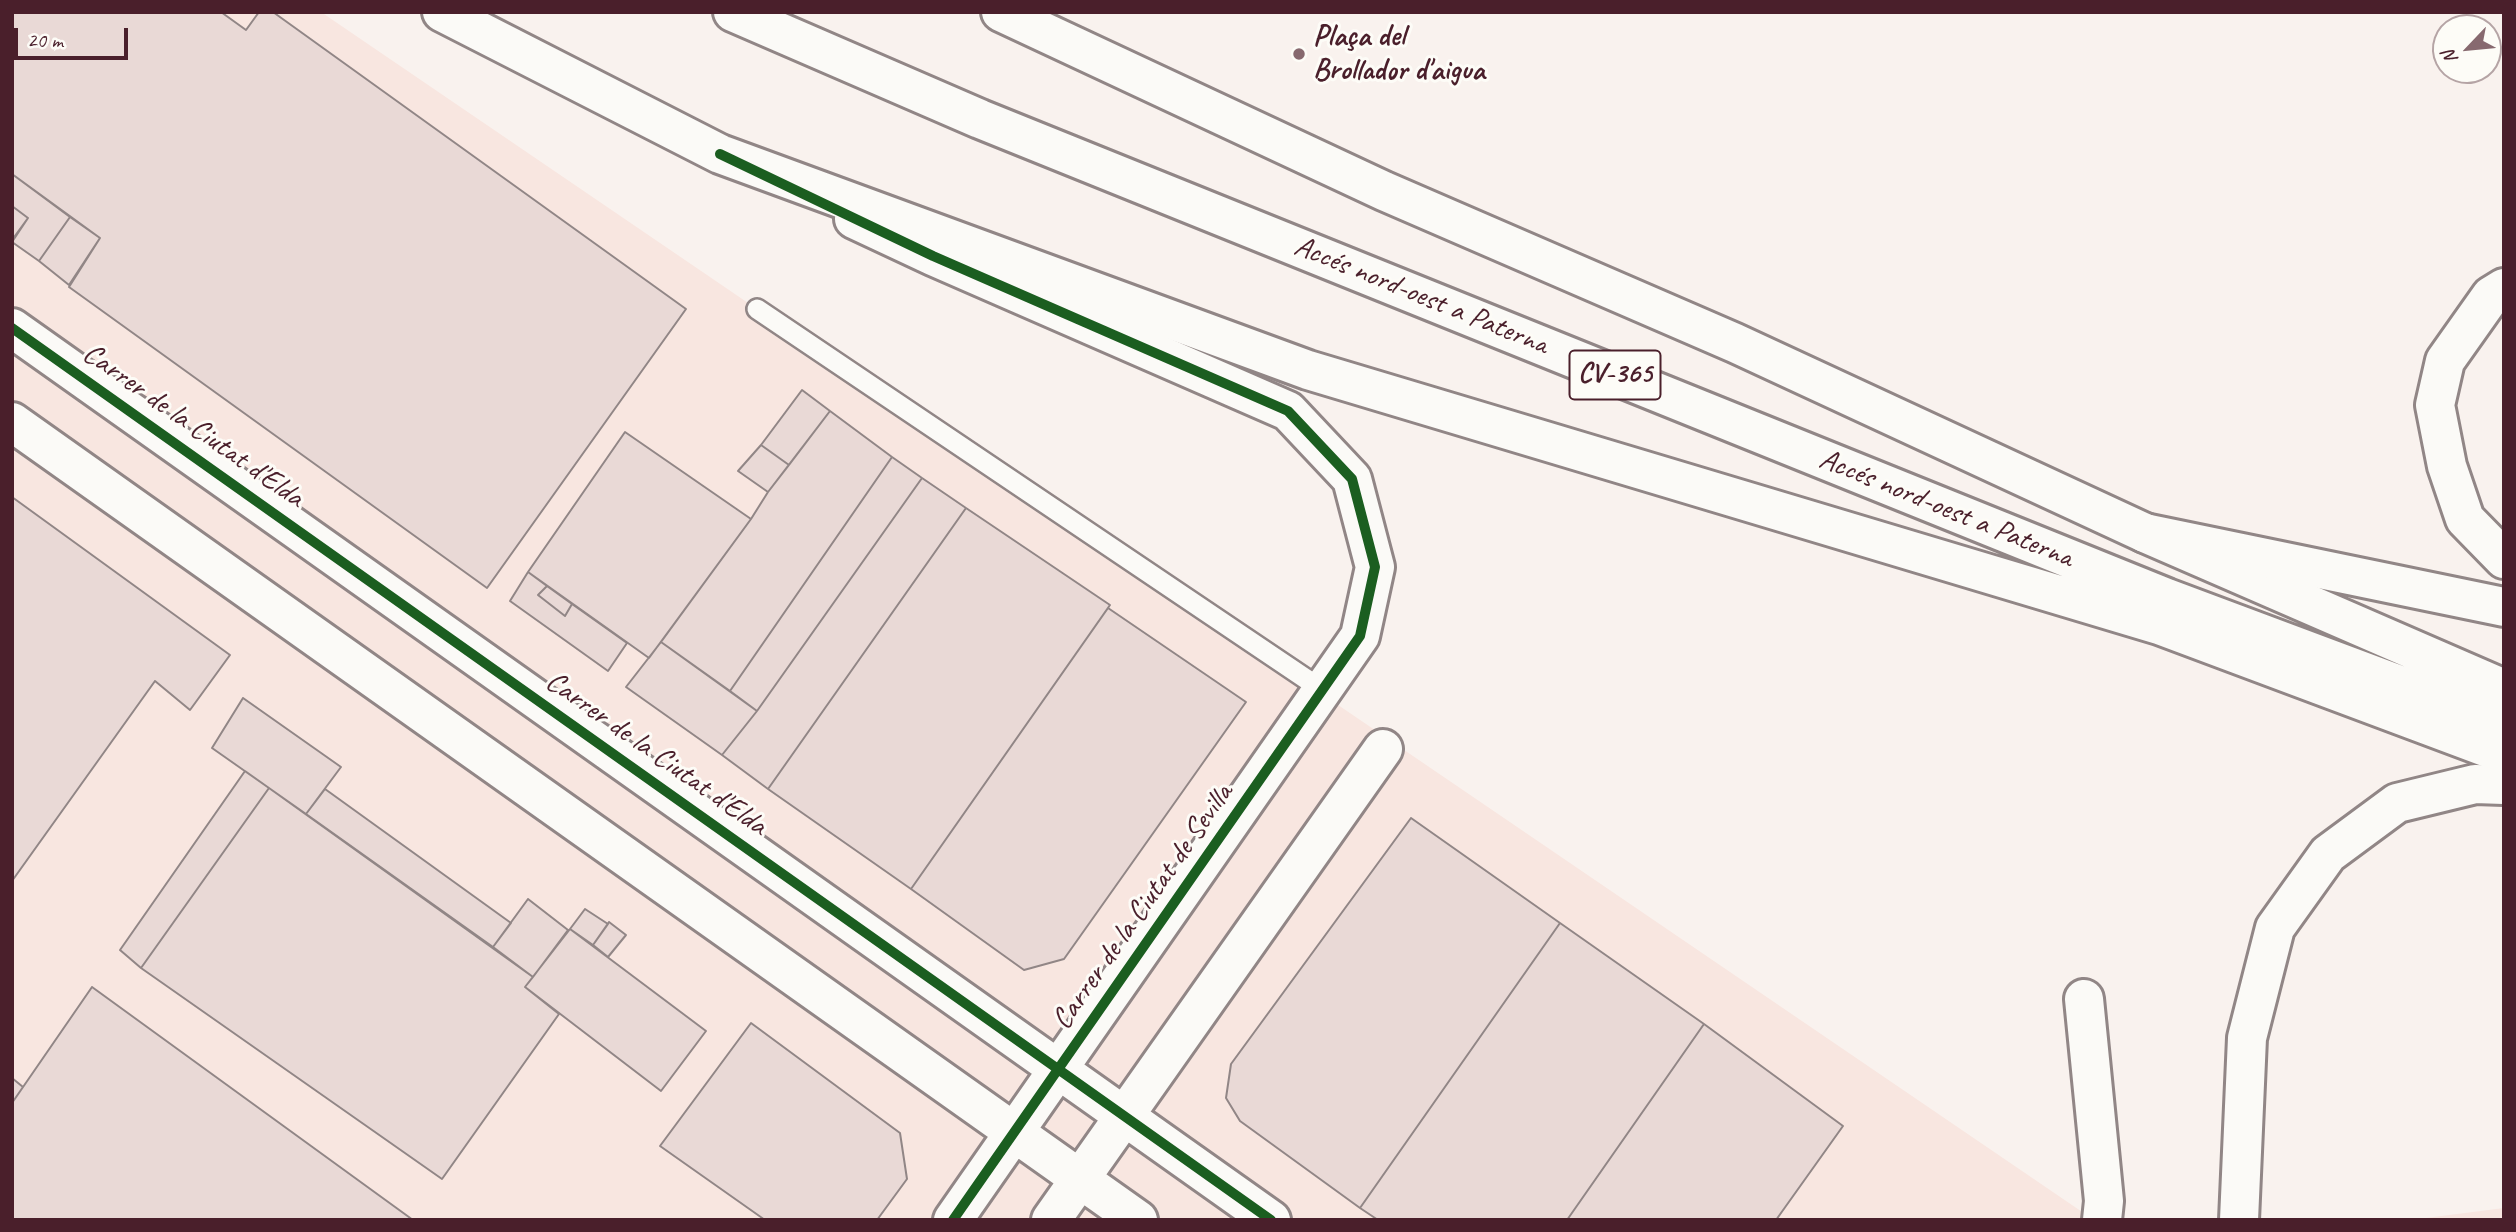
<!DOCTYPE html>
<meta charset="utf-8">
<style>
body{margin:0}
#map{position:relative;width:2516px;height:1232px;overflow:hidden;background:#f9f2ee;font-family:Caveat,sans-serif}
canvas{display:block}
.frame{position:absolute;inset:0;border:14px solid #4a1f2b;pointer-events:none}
.north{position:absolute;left:2432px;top:14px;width:70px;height:70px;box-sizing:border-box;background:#fdfcf7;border:2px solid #b5a4a5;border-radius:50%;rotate:244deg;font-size:19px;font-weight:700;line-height:28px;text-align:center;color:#4a1f2b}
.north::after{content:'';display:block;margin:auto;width:24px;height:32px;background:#87696f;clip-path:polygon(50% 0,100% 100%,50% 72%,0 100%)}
.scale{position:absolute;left:14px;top:28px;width:114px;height:32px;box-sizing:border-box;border:4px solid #4a1f2b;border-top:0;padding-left:9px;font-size:21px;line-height:24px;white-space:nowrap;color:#4a1f2b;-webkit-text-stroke:5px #fdfcf7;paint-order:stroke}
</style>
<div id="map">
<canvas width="2516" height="1232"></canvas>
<div class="frame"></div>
<div class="north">N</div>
<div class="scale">20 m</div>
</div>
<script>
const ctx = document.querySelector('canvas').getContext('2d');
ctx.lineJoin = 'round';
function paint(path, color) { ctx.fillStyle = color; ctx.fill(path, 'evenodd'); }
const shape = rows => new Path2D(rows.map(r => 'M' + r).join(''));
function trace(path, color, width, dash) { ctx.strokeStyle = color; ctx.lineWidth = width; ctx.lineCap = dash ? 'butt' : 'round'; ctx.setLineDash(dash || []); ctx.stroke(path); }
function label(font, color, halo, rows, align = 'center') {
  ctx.font = font + ' Caveat,sans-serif'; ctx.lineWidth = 6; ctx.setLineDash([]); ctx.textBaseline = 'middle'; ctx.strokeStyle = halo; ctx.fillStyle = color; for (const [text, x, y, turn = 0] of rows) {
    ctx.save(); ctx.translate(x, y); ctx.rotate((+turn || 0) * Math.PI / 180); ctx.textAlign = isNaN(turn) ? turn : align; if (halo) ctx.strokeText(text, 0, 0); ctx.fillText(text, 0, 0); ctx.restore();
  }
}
paint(shape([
 [12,12,321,12,2094,1220,12,1220],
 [2504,1208,2504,1220,2410,1220]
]), '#f8e6e0');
const building = shape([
 [12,12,221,12,246,30,259,12,273,12,686,309,487,588,69,287,100,238,12,174,12,12],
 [12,174,70,217,39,261,12,242,28,218,12,206,12,174],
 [12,206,28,218,12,240,12,206],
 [70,217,100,238,69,285,39,261,70,217],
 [802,390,830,411,789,465,761,445,802,390],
 [830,411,892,457,730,691,661,642,751,519,768,492,830,411],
 [625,432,751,519,649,658,528,572,625,432],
 [761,445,789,465,768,492,738,471,761,445],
 [892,457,922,478,757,711,730,691,892,457],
 [922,478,966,508,768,789,722,755,757,711,922,478],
 [12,497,230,655,190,710,155,681,12,881,12,497],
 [966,508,1110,605,911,889,768,789,966,508],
 [528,572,547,586,538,595,565,616,572,604,627,643,608,671,510,601,528,572],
 [547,586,572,604,565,616,538,595,547,586],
 [1108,608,1246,702,1064,959,1024,970,911,889,1108,608],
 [661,642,757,711,722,755,626,687,661,642],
 [243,698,341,767,306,814,212,748,243,698],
 [245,771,269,788,141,968,120,950,245,771],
 [269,788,533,977,525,987,559,1014,442,1179,141,968,269,788],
 [325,789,511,923,493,947,306,814,325,789],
 [1411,818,1560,923,1360,1208,1240,1121,1226,1098,1231,1064,1411,818],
 [528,899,568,930,533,977,493,947,528,899],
 [585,909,608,924,593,945,570,929,585,909],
 [609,922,626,935,608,957,593,945,609,922],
 [1560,923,1704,1024,1567,1220,1378,1220,1360,1208,1560,923],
 [570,929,706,1031,661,1091,525,987,570,929],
 [92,987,413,1220,12,1220,12,1103,92,987],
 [751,1023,900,1133,907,1179,877,1220,765,1220,660,1146,751,1023],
 [1704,1024,1843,1126,1776,1220,1567,1220,1704,1024],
 [12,1078,23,1087,12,1103,12,1078]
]);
paint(building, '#e9d9d6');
trace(building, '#918686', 2);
const lane = shape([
 [757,309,1324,691]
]);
const street = shape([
 [854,219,933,256,1288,411,1352,479,1375,567,1360,636,953,1220],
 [2504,288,2491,296,2445,361,2435,405,2447,466,2465,519,2504,559],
 [12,328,1271,1220],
 [12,422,1138,1220],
 [2084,999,2104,1201,2102,1220],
 [1051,1220,1383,749],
 [2239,1220,2247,1038,2275,928,2328,854,2397,803,2475,784,2504,785]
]);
const primary = shape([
 [442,12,720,154,1308,370,2159,625,2504,754],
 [733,12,980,119,2167,598,2504,724],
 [1001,12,1384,191,1735,343,2145,533,2504,689]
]);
const highway = shape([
 [2145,533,2504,607]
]);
trace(lane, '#918686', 24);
trace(street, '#918686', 44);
trace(primary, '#918686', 44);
trace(highway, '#918686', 44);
trace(lane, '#fbfaf7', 19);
trace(street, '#fbfaf7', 38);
trace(primary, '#fbfaf7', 38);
trace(highway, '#fbfaf7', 38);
trace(shape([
 [720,154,933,256,1288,411,1352,479,1375,567,1360,636,953,1220],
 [12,328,1271,1220]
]), '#1b5e20', 10);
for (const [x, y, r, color] of [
 [1299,54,7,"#87696f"]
]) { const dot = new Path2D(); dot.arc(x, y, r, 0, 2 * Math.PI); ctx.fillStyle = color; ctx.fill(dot); trace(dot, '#fdfcf7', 2.5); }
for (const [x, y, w] of [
 [1615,375,91]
]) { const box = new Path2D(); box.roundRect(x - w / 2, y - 24.5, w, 49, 5); ctx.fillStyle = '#fdfcf7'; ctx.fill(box); trace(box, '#4a1f2b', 2); }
label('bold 28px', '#4a1f2b', null, [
 ["CV-365",1615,375]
]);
label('bold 30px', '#4a1f2b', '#fdfcf7', [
 ["Plaça del",1313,37],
 ["Brollador d'aigua",1313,71]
], 'left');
label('30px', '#4a1f2b', '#fdfcf7', [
 ["Accés nord-oest a Paterna",1421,296,22],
 ["Carrer de la Ciutat d'Elda",193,426,35],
 ["Accés nord-oest a Paterna",1946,509,22],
 ["Carrer de la Ciutat d'Elda",656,754,35],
 ["Carrer de la Ciutat de Sevilla",1143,907,-55]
]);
</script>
